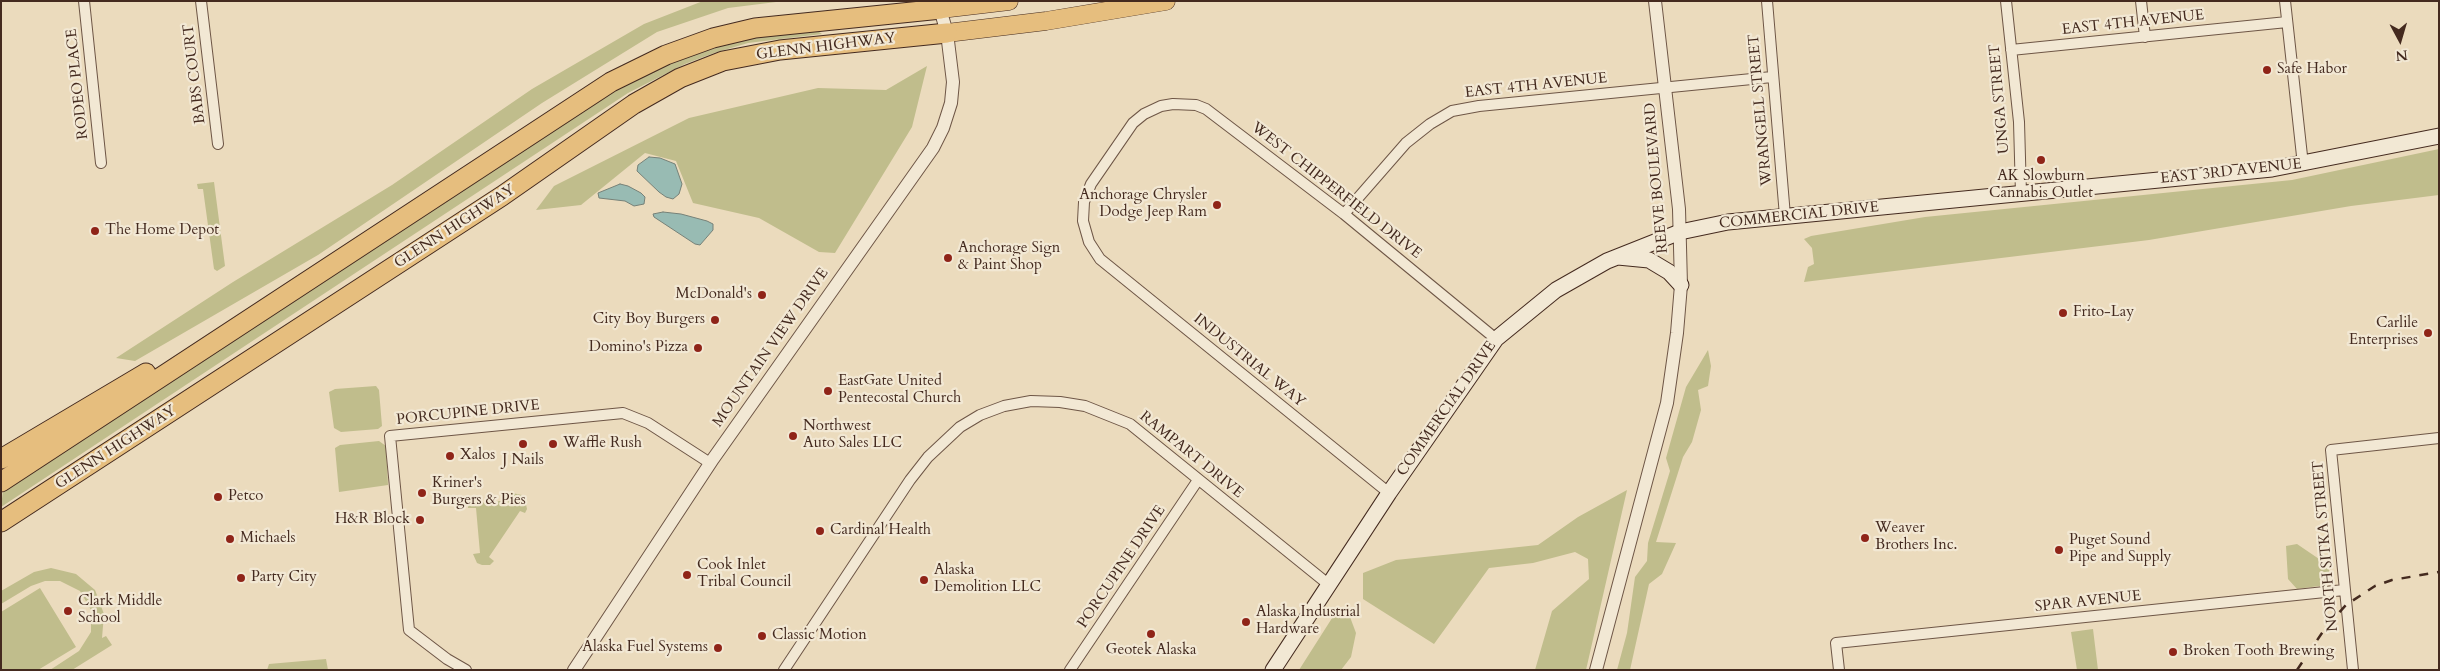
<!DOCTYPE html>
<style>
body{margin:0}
#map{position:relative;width:2440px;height:671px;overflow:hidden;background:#ebdbbd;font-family:Cardo,serif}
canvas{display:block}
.frame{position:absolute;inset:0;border:2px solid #442a1f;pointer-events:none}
.north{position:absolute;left:2375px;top:15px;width:50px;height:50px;-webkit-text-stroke:4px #f2e8d4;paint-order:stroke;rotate:174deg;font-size:14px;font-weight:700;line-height:20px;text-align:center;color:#442a1f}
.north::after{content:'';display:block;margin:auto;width:18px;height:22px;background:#442a1f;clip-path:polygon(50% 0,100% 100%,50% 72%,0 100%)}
</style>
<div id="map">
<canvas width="2440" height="671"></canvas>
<div class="frame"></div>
<div class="north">N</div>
</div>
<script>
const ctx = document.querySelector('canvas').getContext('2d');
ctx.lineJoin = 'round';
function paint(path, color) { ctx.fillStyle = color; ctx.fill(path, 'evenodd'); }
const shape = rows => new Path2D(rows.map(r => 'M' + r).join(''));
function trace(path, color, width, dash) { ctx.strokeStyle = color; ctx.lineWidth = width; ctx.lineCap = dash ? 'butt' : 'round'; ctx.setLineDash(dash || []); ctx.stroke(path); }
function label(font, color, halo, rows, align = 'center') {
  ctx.font = font + ' Cardo,serif'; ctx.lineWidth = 4.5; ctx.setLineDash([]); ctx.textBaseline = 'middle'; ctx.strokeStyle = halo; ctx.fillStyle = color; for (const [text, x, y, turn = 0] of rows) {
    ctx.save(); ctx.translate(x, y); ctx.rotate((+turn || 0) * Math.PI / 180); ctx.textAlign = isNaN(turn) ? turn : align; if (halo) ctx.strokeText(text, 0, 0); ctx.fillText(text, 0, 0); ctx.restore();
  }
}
paint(shape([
 [703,1,784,1,728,8,657,32,542,103,318,255,135,361,116,358,233,282,392,185,532,89,644,24],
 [818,31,822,34,748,43,714,53,685,64,628,93,1,507,3,490,605,97,652,69,742,39],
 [927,66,912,127,835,253,819,252,759,218,693,203,676,161,645,153,581,205,536,210,554,186,689,118,818,88,886,90],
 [2439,149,2439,195,2351,206,2149,240,1804,282,1808,267,1814,264,1812,248,1804,239,1811,236,1925,217,2292,180],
 [214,182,225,266,217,271,214,269,203,189,198,189,197,184],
 [1708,350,1711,366,1708,386,1698,390,1701,410,1692,442,1683,457,1656,542,1676,543,1662,574,1649,584,1630,670,1617,670,1627,633,1635,577,1647,561,1648,543,1670,471,1666,458,1686,387],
 [376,386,379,390,382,426,378,429,341,432,334,428,329,392,335,389],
 [379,441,386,446,388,485,339,492,335,448,340,445],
 [1627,490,1586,670,1535,670,1552,611,1589,579,1588,559,1575,552,1533,563,1489,568,1434,644,1363,599,1363,573,1396,560,1538,545,1578,517],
 [512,493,522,495,525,500,527,509,525,513,520,511,489,557,494,561,490,565,482,565,477,563,473,554,480,553,476,508,468,508,468,503,476,497,477,503,512,500],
 [2297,544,2322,561,2327,561,2330,574,2326,585,2297,589,2288,579,2286,546],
 [51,568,76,574,95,590,104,614,102,638,106,636,112,645,72,670,50,670,79,651,91,632,91,610,80,591,60,581,45,581,31,586,1,604,1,591,34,572],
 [40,588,76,647,38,670,1,670,1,612],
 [1334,615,1350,617,1356,633,1351,657,1341,670,1299,670],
 [2093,629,2098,670,2077,670,2071,632],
 [326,659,328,670,267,670,269,664]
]), '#c0bd8c');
const water = shape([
 [649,157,660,158,675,164,682,184,679,194,673,199,666,197,659,192,637,171,638,165,649,157],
 [620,184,628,186,641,193,645,197,644,204,634,206,625,201,599,198,598,193,620,184],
 [663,212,681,214,707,221,713,224,713,230,700,245,695,244,654,217,653,214,663,212]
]);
paint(water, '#98bbb3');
trace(water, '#768178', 1);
const minor = shape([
 [84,1,101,163],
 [201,1,218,144],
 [1767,1,1785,216],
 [2006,1,2019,122,2021,194],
 [2141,1,2145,37],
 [2285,1,2303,165],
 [2011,50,2287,22],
 [1344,214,1406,143,1430,124,1452,111,1479,106,1772,77],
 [1389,493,1100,259,1089,242,1083,221,1084,202,1091,184,1133,123,1144,114,1161,106,1173,104,1196,105,1206,109,1344,214,1496,339],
 [466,670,447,659,409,630,390,436,623,413,648,423,710,463],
 [784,670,910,480,928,457,960,427,980,415,1004,406,1031,401,1060,402,1085,406,1130,424,1328,584],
 [1070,670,1198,480],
 [1839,670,1836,643,2344,590],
 [2353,670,2331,450,2439,438]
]);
const tertiary = shape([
 [574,670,713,459,933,148,943,128,951,103,953,82,947,33,938,2],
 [1596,670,1667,403,1677,333,1681,285,1679,209,1655,1]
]);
const secondary = shape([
 [1618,257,1649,260,1669,272,1681,285],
 [1273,670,1389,493,1496,339,1556,290,1607,261,1680,232,1728,222,2272,169,2439,136]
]);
const trunk = shape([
 [941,9,1009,1],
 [947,33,1046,21,1166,1]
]);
const motorway = shape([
 [1,459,146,373],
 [1,482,611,82,666,55,713,38,755,28,941,9],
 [1,522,502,196,634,104,680,78,723,61,780,50,947,33]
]);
trace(minor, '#6e5646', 12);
trace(tertiary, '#6e5646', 14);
trace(secondary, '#442a1f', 17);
trace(trunk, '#442a1f', 19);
trace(motorway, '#442a1f', 21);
trace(minor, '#f2e8d4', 10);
trace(tertiary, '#f2e8d4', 12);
trace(secondary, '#f2e8d4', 15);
trace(trunk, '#e6be7e', 18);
trace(motorway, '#e6be7e', 19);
trace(shape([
 [2297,670,2326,627,2346,605,2375,586,2392,580,2439,572]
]), '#442a1f', 2.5, [9, 9]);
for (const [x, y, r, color] of [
 [2267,70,5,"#8f2418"],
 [2041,160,5,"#8f2418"],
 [1217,205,5,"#8f2418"],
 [95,231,5,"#8f2418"],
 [948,258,5,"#8f2418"],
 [762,295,5,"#8f2418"],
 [2063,313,5,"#8f2418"],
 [715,320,5,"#8f2418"],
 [2428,333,5,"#8f2418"],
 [698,348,5,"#8f2418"],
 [828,391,5,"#8f2418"],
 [793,436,5,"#8f2418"],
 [523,444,5,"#8f2418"],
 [553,444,5,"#8f2418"],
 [450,456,5,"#8f2418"],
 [422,493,5,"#8f2418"],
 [218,497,5,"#8f2418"],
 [420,520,5,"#8f2418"],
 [820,531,5,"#8f2418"],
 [1865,538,5,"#8f2418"],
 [230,539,5,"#8f2418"],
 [2059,550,5,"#8f2418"],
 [687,575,5,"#8f2418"],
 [241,578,5,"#8f2418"],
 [924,580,5,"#8f2418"],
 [68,611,5,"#8f2418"],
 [1246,622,5,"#8f2418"],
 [1151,634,5,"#8f2418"],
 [762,636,5,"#8f2418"],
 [718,648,5,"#8f2418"],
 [2173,652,5,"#8f2418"]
]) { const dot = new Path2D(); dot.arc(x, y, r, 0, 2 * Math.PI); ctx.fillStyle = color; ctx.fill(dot); trace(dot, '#f2e8d4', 2); }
label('15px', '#442a1f', '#f2e8d4', [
 ["EAST 4TH AVENUE",2133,23,-6],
 ["GLENN HIGHWAY",826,47,-7],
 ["BABS COURT",195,74,-97],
 ["RODEO PLACE",78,84,-96],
 ["EAST 4TH AVENUE",1536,86,-6],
 ["UNGA STREET",2000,99,-95],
 ["WRANGELL STREET",1761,110,-95],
 ["EAST 3RD AVENUE",2231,172,-6],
 ["REEVE BOULEVARD",1657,178,-95],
 ["WEST CHIPPERFIELD DRIVE",1336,191,38],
 ["COMMERCIAL DRIVE",1799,216,-6],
 ["GLENN HIGHWAY",455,227,-33],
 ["MOUNTAIN VIEW DRIVE",771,348,-55],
 ["INDUSTRIAL WAY",1249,361,39],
 ["COMMERCIAL DRIVE",1447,409,-55],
 ["PORCUPINE DRIVE",468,413,-6],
 ["GLENN HIGHWAY",116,448,-33],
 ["RAMPART DRIVE",1191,455,39],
 ["NORTH SITKA STREET",2326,546,-95],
 ["PORCUPINE DRIVE",1122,567,-56],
 ["SPAR AVENUE",2088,602,-6]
]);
label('15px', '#442a1f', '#f2e8d4', [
 ["Safe Habor",2277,70],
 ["AK Slowburn",2041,177,"center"],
 ["Cannabis Outlet",2041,194,"center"],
 ["Anchorage Chrysler",1207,196,"right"],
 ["Dodge Jeep Ram",1207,213,"right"],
 ["The Home Depot",105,231],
 ["Anchorage Sign",958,249],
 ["& Paint Shop",958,266],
 ["McDonald's",752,295,"right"],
 ["Frito-Lay",2073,313],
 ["City Boy Burgers",705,320,"right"],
 ["Carlile",2418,324,"right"],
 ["Enterprises",2418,341,"right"],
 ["Domino's Pizza",688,348,"right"],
 ["EastGate United",838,382],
 ["Pentecostal Church",838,399],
 ["Northwest",803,427],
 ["Auto Sales LLC",803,444],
 ["Waffle Rush",563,444],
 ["Xalos",460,456],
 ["J Nails",523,461,"center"],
 ["Kriner's",432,484],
 ["Burgers & Pies",432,501],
 ["Petco",228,497],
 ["H&R Block",410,520,"right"],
 ["Weaver",1875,529],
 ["Brothers Inc.",1875,546],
 ["Cardinal Health",830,531],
 ["Michaels",240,539],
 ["Puget Sound",2069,541],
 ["Pipe and Supply",2069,558],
 ["Cook Inlet",697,566],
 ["Tribal Council",697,583],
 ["Alaska",934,571],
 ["Demolition LLC",934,588],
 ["Party City",251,578],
 ["Clark Middle",78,602],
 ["School",78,619],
 ["Alaska Industrial",1256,613],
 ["Hardware",1256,630],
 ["Classic Motion",772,636],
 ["Alaska Fuel Systems",708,648,"right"],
 ["Geotek Alaska",1151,651,"center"],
 ["Broken Tooth Brewing",2183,652]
], 'left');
</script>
